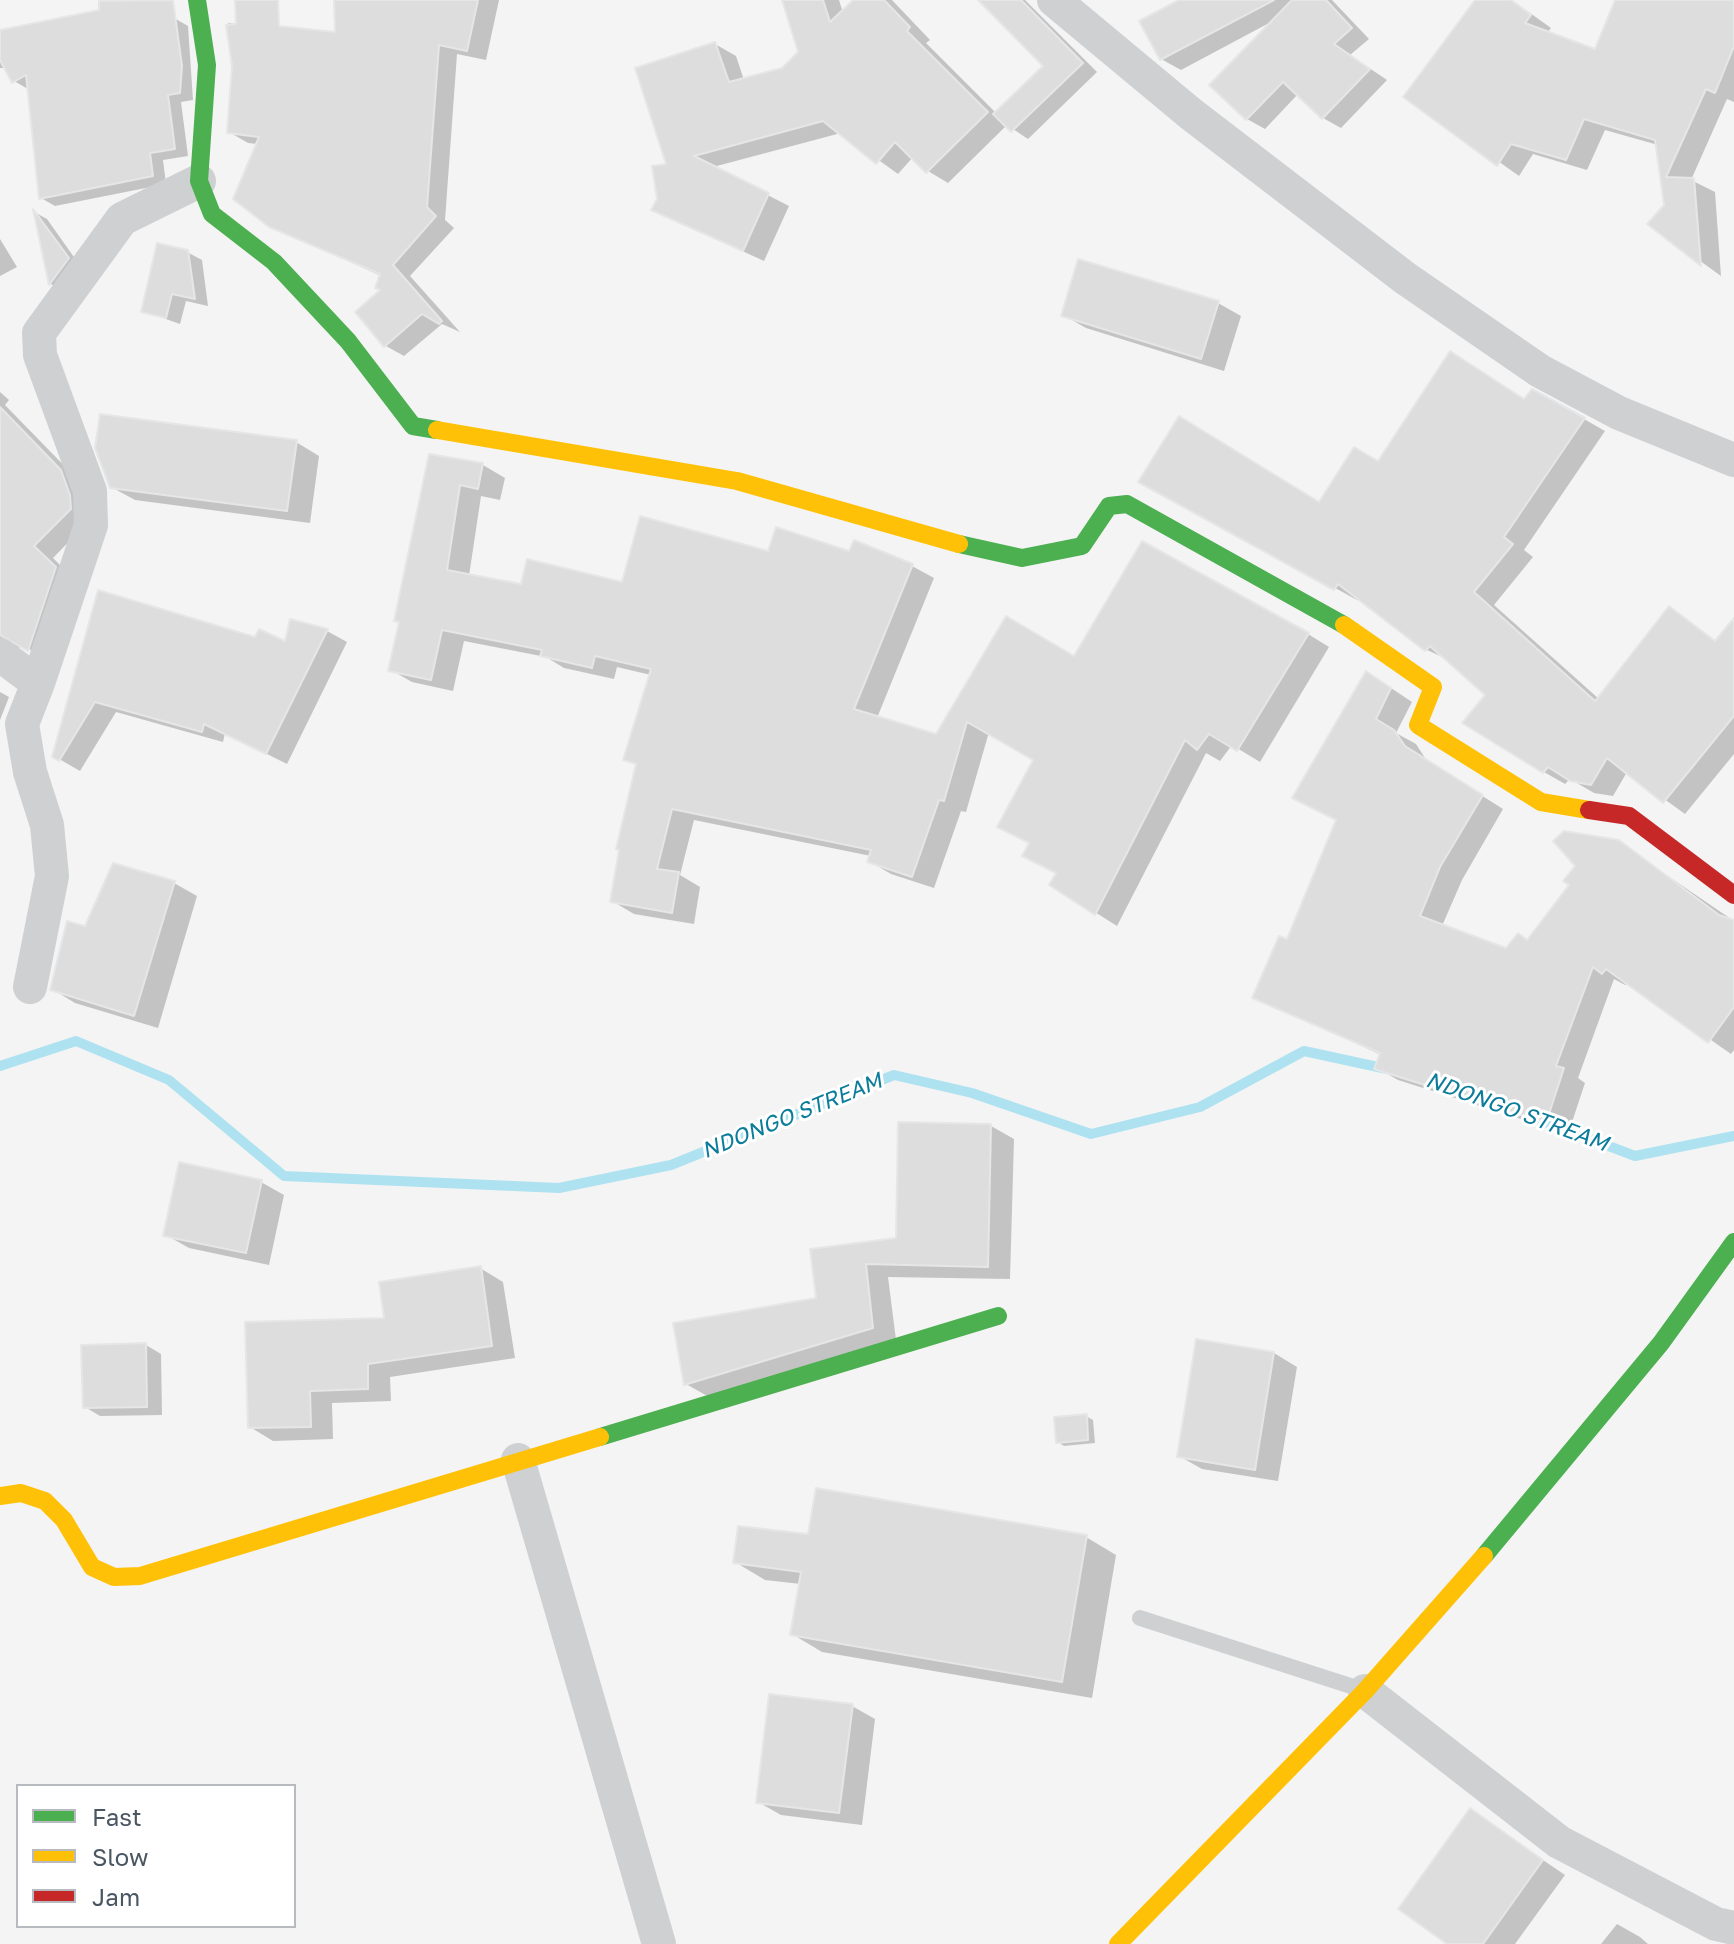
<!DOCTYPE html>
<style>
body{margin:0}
#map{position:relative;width:1734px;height:1944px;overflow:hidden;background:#f4f4f4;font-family:"Golos Text",sans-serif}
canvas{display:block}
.legend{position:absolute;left:16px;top:1784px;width:280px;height:144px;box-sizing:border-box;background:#fff;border:2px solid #b7bbc0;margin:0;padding:10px 14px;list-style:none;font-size:24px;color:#4a5661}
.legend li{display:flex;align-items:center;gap:16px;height:40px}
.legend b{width:40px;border:2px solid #b7bbc0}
</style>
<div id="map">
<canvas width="1734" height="1944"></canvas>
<ul class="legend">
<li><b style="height:10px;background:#4caf50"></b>Fast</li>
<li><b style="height:10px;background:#ffc107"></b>Slow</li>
<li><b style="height:10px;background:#c62828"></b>Jam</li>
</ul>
</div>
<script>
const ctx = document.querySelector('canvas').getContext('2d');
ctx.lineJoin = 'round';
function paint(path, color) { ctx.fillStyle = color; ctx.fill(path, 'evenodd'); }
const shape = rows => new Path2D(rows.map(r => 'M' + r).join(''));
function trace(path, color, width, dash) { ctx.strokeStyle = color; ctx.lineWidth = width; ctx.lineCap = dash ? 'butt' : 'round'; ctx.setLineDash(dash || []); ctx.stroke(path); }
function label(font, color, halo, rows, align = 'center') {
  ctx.font = font + ' "Golos Text",sans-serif'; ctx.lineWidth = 6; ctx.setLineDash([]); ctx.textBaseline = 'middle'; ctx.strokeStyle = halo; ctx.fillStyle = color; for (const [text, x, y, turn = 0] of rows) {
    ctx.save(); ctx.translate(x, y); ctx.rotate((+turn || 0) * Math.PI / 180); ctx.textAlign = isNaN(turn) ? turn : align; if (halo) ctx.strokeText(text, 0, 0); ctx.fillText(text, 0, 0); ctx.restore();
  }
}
paint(shape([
 [336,0,499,0,486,60,457,54,445,220,454,228,410,276,460,332,442,324,404,356,386,346,381,276,270,225,258,144,248,143,229,132,234,66,228,23,337,34],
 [784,0,839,0,843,13,856,0,892,0,930,40,926,43,996,113,1045,66,999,0,1025,0,1097,72,1028,139,1007,125,948,183,928,171,913,157,898,174,841,133,713,167,789,206,764,261,653,210,715,44,736,56,744,80,783,70,801,53],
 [1183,0,1332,0,1369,39,1350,55,1387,80,1341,128,1323,118,1298,94,1265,129,1247,119,1271,22,1181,70,1161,59],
 [1478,0,1512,0,1551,28,1547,33,1597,51,1618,0,1734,0,1734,102,1727,99,1691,180,1715,192,1721,276,1649,224,1666,206,1658,145,1605,130,1587,170,1533,154,1519,176,1406,96],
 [174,18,188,26,193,100,181,102,188,156,163,160,166,184,55,206,41,198,28,89,14,81,7,68,0,68,0,32],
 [36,213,47,219,81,267,64,291,51,284],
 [0,239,17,267,0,276],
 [187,252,202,260,208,306,186,301,180,324,143,311],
 [1218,303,1241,316,1224,371,1086,328,1063,315],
 [0,392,9,400,5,405,81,483,90,520,53,558,75,580,48,660,24,646,8,651,0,647],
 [1526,401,1584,419,1605,431,1524,550,1533,557,1494,605,1599,699,1669,609,1717,642,1734,646,1734,754,1685,814,1627,772,1613,796,1594,793,1570,779,1565,784,1544,772,1487,695,1449,660,1427,650,1358,597,1357,600,1162,493,1320,504,1379,463],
 [296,442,319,456,310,523,135,500,111,487],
 [431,456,483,465,505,478,500,500,481,496,469,576,522,586,624,584,770,553,850,554,912,566,934,578,877,718,937,736,1075,659,1308,634,1329,647,1260,762,1232,745,1220,761,1206,753,1117,926,1052,885,1058,873,1031,843,1035,759,989,732,966,812,961,811,934,888,891,874,869,861,871,856,694,820,680,875,700,887,694,924,634,914,612,901,638,766,626,759,651,675,617,667,614,679,564,668,546,657,464,641,453,691,412,682,391,670],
 [99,593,256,640,286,644,291,622,327,631,347,642,287,764,225,733,223,742,116,712,80,771,54,756],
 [1388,686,1412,702,1396,733,1416,744,1427,761,1503,809,1462,880,1442,926,1507,950,1528,942,1618,842,1734,921,1734,1050,1731,1054,1628,982,1625,985,1614,979,1578,1078,1585,1083,1568,1134,1398,1080,1377,1068,1381,1055,1255,997,1288,942],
 [0,692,9,697,0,720],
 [174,883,197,896,158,1028,75,1003,52,989,86,929],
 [991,1126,1014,1139,1010,1279,888,1277,896,1340,709,1397,686,1384,818,1299,898,1240],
 [261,1182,284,1195,269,1265,189,1248,166,1235],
 [480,1268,503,1282,515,1358,390,1377,391,1401,332,1403,333,1439,273,1441,250,1427,387,1320],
 [146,1345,161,1354,162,1415,100,1416,85,1407],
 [1274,1353,1297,1367,1278,1481,1202,1469,1179,1456],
 [1086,1416,1093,1420,1095,1443,1064,1446,1058,1442],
 [809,1536,1086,1537,1116,1555,1092,1698,822,1652,792,1634,801,1584,765,1580,735,1562],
 [852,1706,875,1719,862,1825,781,1815,758,1802],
 [1471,1811,1565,1875,1515,1944,1451,1944],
 [1617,1924,1640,1937,1648,1944,1601,1944]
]), '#0003');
trace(shape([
 [0,1066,76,1041,169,1080,284,1176,559,1188,671,1165,894,1075,972,1093,1091,1134,1200,1107,1304,1051,1387,1069],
 [1535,1118,1635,1156,1734,1136]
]), '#aee2f0', 10);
const building = shape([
 [173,0,182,66,180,93,168,95,175,149,150,153,153,176,39,199,26,75,12,83,0,60,0,30,99,10,99,1,173,0],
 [235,0,278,0,279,26,335,32,334,0,478,0,467,51,439,45,427,207,436,216,393,265,442,321,439,324,422,314,384,347,355,312,380,290,375,288,380,274,269,227,233,199,259,137,227,133,232,66,226,25,236,24,235,0],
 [782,0,823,0,830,22,853,0,884,0,910,27,907,31,988,112,926,173,895,142,876,164,823,121,694,156,769,193,743,251,651,210,657,199,652,166,666,164,635,68,715,42,729,82,782,68,798,52,782,0],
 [978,0,1021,0,1083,63,1011,132,993,114,1043,66,978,0],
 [1179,0,1274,0,1160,60,1139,21,1179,0],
 [1292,0,1326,0,1352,28,1334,44,1370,69,1322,119,1283,82,1246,120,1209,85,1292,0],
 [1475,0,1511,0,1531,15,1525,23,1595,49,1615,0,1734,0,1734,46,1715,93,1706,89,1666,177,1694,178,1701,266,1647,224,1664,205,1655,140,1584,119,1566,160,1511,144,1497,166,1403,97,1475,0],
 [33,209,69,258,49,285,33,209],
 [157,243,188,250,195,299,172,294,166,318,141,312,157,243],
 [1078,259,1219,301,1201,359,1061,316,1078,259],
 [1450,351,1524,399,1532,389,1585,418,1504,537,1513,544,1474,592,1595,701,1669,606,1715,641,1734,618,1734,716,1663,803,1607,758,1591,785,1570,781,1548,767,1543,773,1462,723,1485,695,1430,646,1425,651,1338,584,1334,590,1138,482,1179,416,1319,502,1354,447,1378,461,1450,351],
 [0,407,61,470,70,495,71,509,34,546,56,567,28,651,0,635,0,407],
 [100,414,297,440,287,511,110,488,95,448,100,414],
 [429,454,483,463,478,489,460,485,447,570,521,584,527,559,622,582,640,516,768,551,776,527,849,551,854,540,913,564,854,709,936,734,1006,616,1074,656,1142,541,1309,633,1237,751,1209,734,1197,750,1185,740,1095,915,1049,885,1056,873,1022,856,1029,843,997,827,1033,760,967,722,944,801,939,800,912,877,867,862,871,850,672,809,657,869,679,872,672,913,610,902,619,850,616,849,636,764,623,760,651,669,595,656,592,668,540,656,542,650,442,630,431,680,388,671,399,622,394,621,429,454],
 [98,590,255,637,259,629,285,641,290,619,328,629,266,754,204,724,202,732,95,702,59,761,52,757,98,590],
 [1366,671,1391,688,1376,719,1394,730,1405,746,1483,795,1440,867,1420,916,1506,948,1518,933,1527,940,1569,885,1563,881,1575,866,1553,841,1564,831,1619,840,1719,915,1734,920,1734,1007,1708,1043,1606,969,1602,974,1593,967,1556,1066,1564,1068,1546,1123,1374,1069,1380,1053,1252,998,1279,936,1287,939,1336,820,1292,798,1366,671],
 [113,863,175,881,134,1016,50,990,67,921,85,926,113,863],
 [898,1122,991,1124,988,1267,866,1264,873,1328,684,1385,673,1323,816,1298,810,1249,896,1238,898,1122],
 [179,1162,262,1180,246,1253,163,1236,179,1162],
 [481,1266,492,1346,368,1364,368,1389,310,1391,311,1427,248,1428,245,1322,384,1318,379,1282,481,1266],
 [1196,1339,1274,1352,1255,1470,1177,1457,1196,1339],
 [146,1343,147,1407,83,1408,81,1345,146,1343],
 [1087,1414,1088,1440,1056,1443,1054,1417,1087,1414],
 [816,1488,1087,1535,1062,1682,790,1635,801,1572,733,1563,738,1526,808,1534,816,1488],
 [769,1694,853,1704,839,1813,756,1803,769,1694],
 [1470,1808,1543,1860,1483,1944,1447,1944,1398,1909,1470,1808]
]);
paint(building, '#ddddde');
trace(building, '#e5e6e7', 2);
trace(shape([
 [1140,1618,1360,1689]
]), '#ced0d2', 16);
trace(shape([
 [1054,0,1191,114,1405,278,1540,371,1619,413,1734,460],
 [0,655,38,683,22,724,30,772,47,825,52,876,30,987],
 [38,683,91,525,90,491,40,355,39,333,122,219,199,181],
 [518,1460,659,1944],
 [1365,1691,1559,1842,1716,1924,1734,1928]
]), '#ced0d2', 34);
trace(shape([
 [197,0,207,65,199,181,212,214,274,262,348,341,413,426,437,430],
 [959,544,1022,558,1082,546,1109,506,1127,504,1344,625],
 [600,1437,998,1316],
 [1484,1556,1661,1343,1734,1242]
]), '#4caf50', 18);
trace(shape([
 [437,430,737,481,959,544],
 [1344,625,1433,687,1418,725,1541,802,1589,810],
 [0,1496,21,1493,45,1501,64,1520,92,1567,114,1577,140,1576,600,1437],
 [1118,1944,1365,1691,1484,1556]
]), '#ffc107', 18);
trace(shape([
 [1589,810,1629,816,1734,895]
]), '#c62828', 18);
label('italic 22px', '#0c7c9b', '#fff', [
 ["NDONGO STREAM",1517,1112,20],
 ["NDONGO STREAM",792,1116,-22]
]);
</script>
